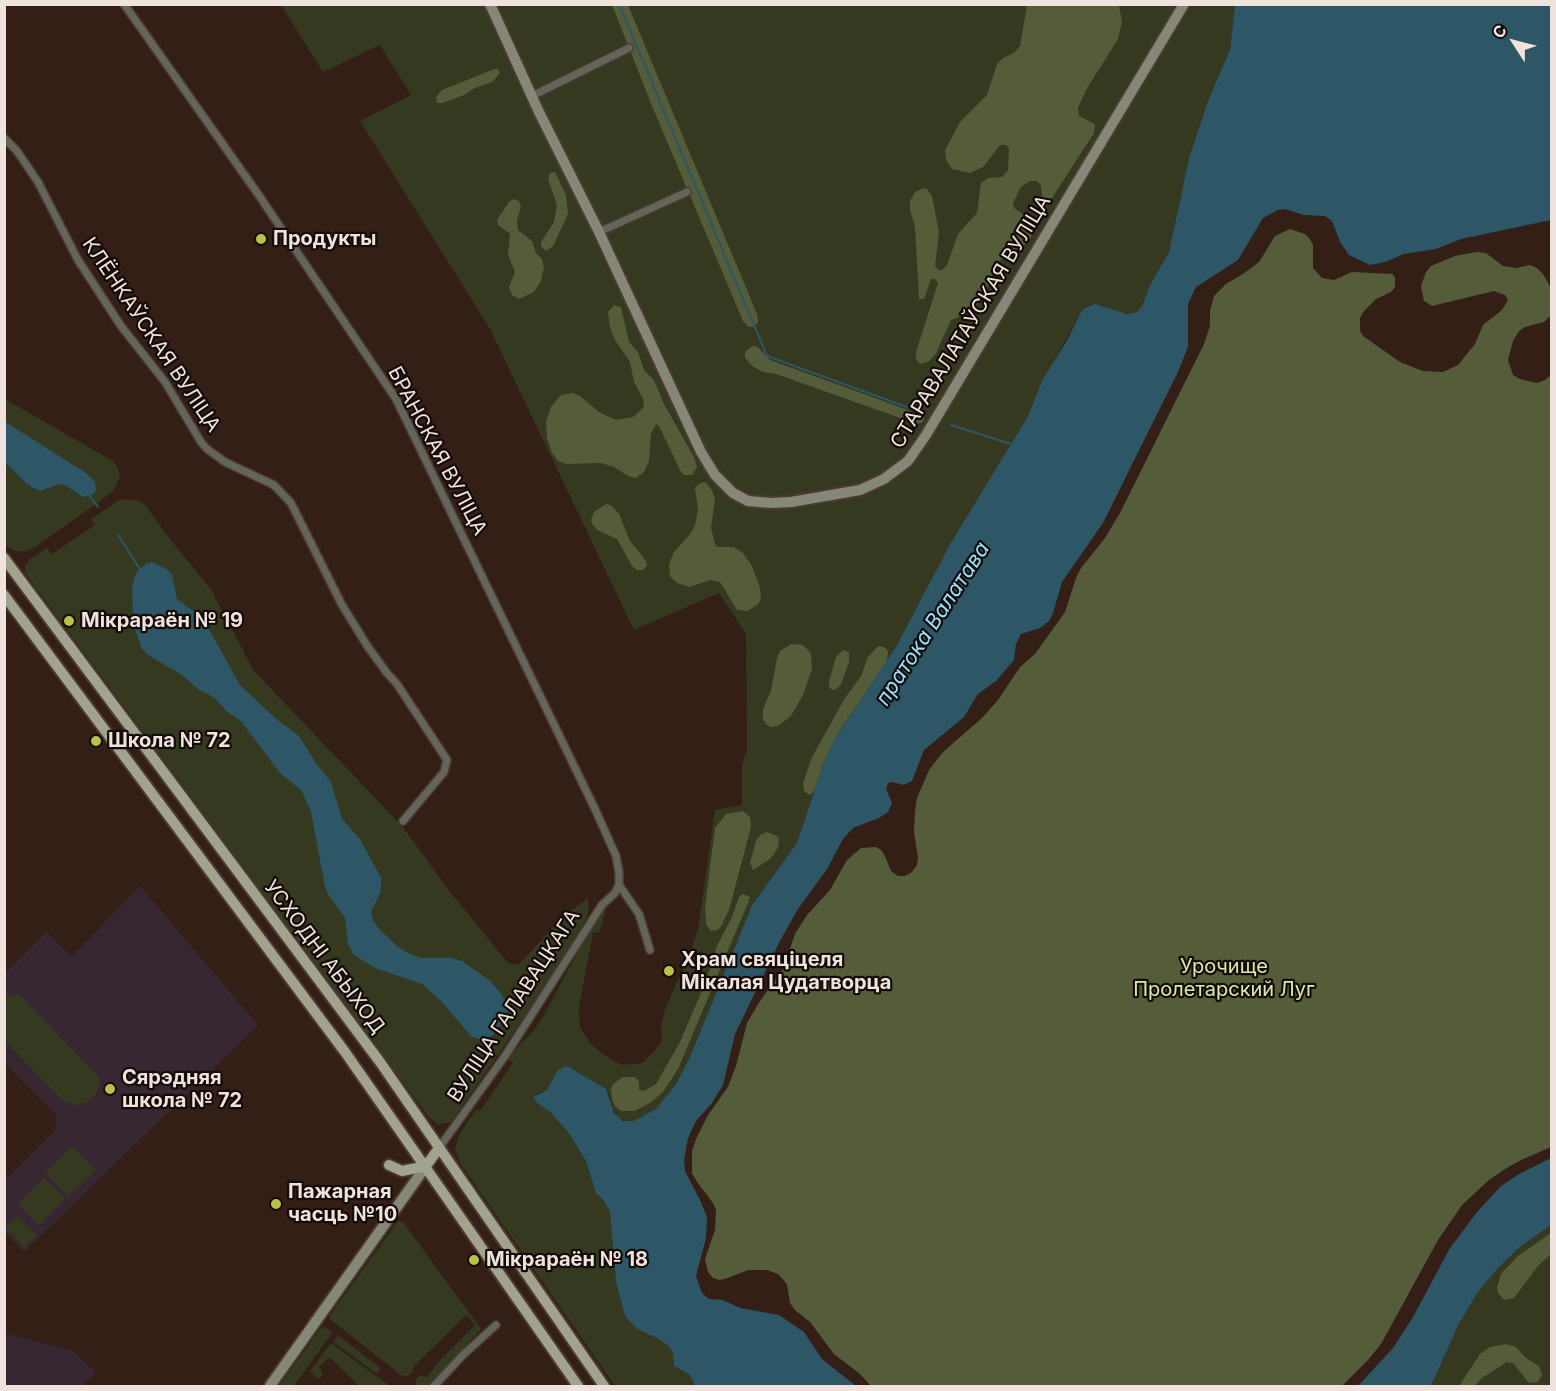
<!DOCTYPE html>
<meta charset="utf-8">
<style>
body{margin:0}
#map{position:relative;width:1556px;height:1391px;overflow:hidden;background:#331f16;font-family:Inter,sans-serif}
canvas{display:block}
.frame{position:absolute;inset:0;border:6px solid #f0e2dc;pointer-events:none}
.north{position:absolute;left:1484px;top:12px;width:60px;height:60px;-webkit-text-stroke:4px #140c08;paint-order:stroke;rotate:306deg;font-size:16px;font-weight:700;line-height:24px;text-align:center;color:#f0e2dc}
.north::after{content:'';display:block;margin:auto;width:21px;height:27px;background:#f0e2dc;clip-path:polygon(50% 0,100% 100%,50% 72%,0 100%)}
</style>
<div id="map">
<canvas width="1556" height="1391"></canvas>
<div class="frame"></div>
<div class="north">С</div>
</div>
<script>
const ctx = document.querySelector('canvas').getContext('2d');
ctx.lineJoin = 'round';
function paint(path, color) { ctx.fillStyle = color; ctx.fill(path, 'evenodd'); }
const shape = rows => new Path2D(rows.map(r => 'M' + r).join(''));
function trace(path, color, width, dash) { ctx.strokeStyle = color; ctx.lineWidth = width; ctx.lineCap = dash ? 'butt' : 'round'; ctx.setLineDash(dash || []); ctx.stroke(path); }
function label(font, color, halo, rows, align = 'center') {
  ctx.font = font + ' Inter,sans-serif'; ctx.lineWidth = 4.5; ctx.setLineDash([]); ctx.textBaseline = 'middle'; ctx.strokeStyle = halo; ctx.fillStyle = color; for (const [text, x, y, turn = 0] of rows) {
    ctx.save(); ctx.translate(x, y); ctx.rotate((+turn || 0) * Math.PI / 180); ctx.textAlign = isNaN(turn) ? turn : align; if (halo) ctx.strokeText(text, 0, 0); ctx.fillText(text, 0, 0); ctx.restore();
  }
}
paint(shape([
 [140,886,258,1025,24,1252,5,1232,5,1180,56,1129,56,1115,5,1063,5,973,46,932,72,956],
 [4,1333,74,1351,96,1373,82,1386,5,1386]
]), '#362732');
paint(shape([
 [281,5,1235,5,1230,49,1208,101,1189,158,1169,252,1150,285,1142,306,1137,312,1130,314,1118,312,1100,305,1085,308,1081,312,1039,389,1028,416,950,544,897,645,834,740,824,762,797,843,752,905,690,1057,676,1084,656,1109,633,1121,628,1122,618,1117,612,1108,608,1092,577,1071,557,1071,547,1090,538,1093,534,1099,551,1113,568,1132,586,1161,599,1197,604,1201,610,1212,616,1282,625,1316,637,1329,659,1339,671,1347,673,1353,674,1366,690,1375,695,1386,615,1386,460,1163,455,1150,459,1135,476,1109,480,1111,513,1063,507,1058,534,1030,544,1015,587,935,607,904,600,932,593,933,579,1007,580,1027,590,1043,604,1055,622,1065,642,1063,655,1050,662,1040,661,1025,666,1006,687,961,698,929,715,810,742,805,742,764,747,750,746,634,719,593,634,630,490,329,360,121,411,95,380,45,323,72],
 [5,399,113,461,118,468,120,476,114,490,107,496,34,548,23,552,12,550,5,545],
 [126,499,139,501,145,505,173,543,210,588,254,671,403,827,448,889,507,962,513,965,519,964,564,916,588,898,589,908,586,920,545,988,451,1122,438,1125,428,1116,25,573,25,565,30,559,47,548,52,554,95,525,91,519,119,500],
 [16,994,22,997,99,1077,99,1087,94,1097,86,1102,78,1105,63,1101,5,1041,5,997],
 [72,1146,96,1170,68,1196,45,1173],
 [44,1178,65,1199,39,1225,18,1204],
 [17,1216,37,1235,24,1248,5,1227],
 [398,1221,403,1222,481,1329,428,1386,416,1386,416,1379,420,1375,427,1377,441,1359,475,1325,466,1315,413,1367,413,1372,407,1377,401,1375,330,1319,330,1315],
 [1551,1225,1551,1386,1431,1386,1459,1324,1478,1292,1498,1268,1520,1247],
 [325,1327,332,1333,294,1386,279,1386,321,1328],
 [338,1335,380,1368,377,1374,333,1342],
 [331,1343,390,1386,359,1386,329,1357,319,1367,323,1375,318,1379,310,1371]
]), '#343920');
paint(shape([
 [612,5,628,5,757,314,758,322,753,327,749,327,743,321,652,106],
 [1027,5,1119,5,1122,22,1118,39,1086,90,1078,108,1079,116,1095,124,1094,133,1052,198,1045,200,1042,197,1041,186,1037,181,1030,181,1021,187,1013,203,1014,208,1032,220,1034,228,1033,234,1026,243,999,261,993,271,991,283,984,291,977,306,969,313,951,320,935,355,928,362,920,364,916,359,916,352,938,283,935,279,931,279,924,299,919,299,915,227,910,210,910,201,915,192,923,188,927,189,932,196,939,232,935,266,939,270,942,270,947,265,958,234,977,213,981,183,988,178,1002,177,1008,170,1009,149,1006,145,1000,145,983,167,970,173,952,169,946,160,945,150,960,122,987,95,997,64,1003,58,1014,53,1020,46],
 [497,68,500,73,492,82,475,88,464,95,443,103,437,103,436,97,442,90],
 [555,172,566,195,568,214,553,246,546,251,541,246,541,242,554,222,557,205,548,179,550,173],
 [514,199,519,201,521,207,517,220,518,230,532,241,536,253,542,259,544,268,541,281,534,292,519,299,512,295,509,287,515,272,508,255,510,234,498,225,497,220,509,202],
 [1290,229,1305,234,1310,239,1313,245,1313,268,1322,278,1334,280,1352,272,1392,274,1395,277,1395,287,1391,292,1376,299,1364,311,1360,318,1360,331,1363,336,1400,362,1423,371,1443,372,1458,365,1475,344,1483,325,1502,310,1508,300,1505,295,1494,291,1432,306,1424,301,1421,286,1426,272,1431,266,1455,256,1477,252,1486,253,1503,266,1516,268,1530,265,1537,268,1543,274,1551,288,1551,315,1544,322,1525,327,1519,331,1513,341,1508,360,1513,375,1520,379,1537,383,1545,380,1551,375,1551,1147,1521,1160,1505,1169,1489,1180,1462,1205,1438,1240,1381,1344,1368,1360,1342,1386,871,1386,860,1374,834,1354,810,1322,795,1310,790,1303,787,1284,778,1274,767,1270,748,1270,725,1279,719,1280,713,1278,708,1272,705,1259,715,1230,716,1210,713,1203,697,1182,692,1173,692,1151,696,1139,708,1115,728,1087,736,1066,747,1023,760,1001,783,969,795,934,807,915,830,890,847,860,861,848,876,847,881,850,885,856,891,871,898,876,905,876,912,872,917,865,918,858,914,832,915,811,917,798,929,770,943,752,982,718,998,700,1020,667,1035,654,1065,612,1076,578,1081,568,1105,538,1120,513,1204,344,1210,326,1210,311,1214,296,1226,284,1243,274,1259,262,1275,236],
 [614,305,621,307,629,342,638,352,644,370,654,380,664,404,694,457,697,467,692,475,684,475,681,472,659,426,656,424,651,434,649,461,644,472,636,478,628,476,614,467,601,463,566,464,558,461,552,453,547,438,546,421,551,407,561,395,572,393,580,396,599,412,616,420,633,417,644,407,643,399,634,382,630,362,615,340,610,328,608,312],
 [752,346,758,347,770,360,919,414,924,418,923,422,917,424,776,374,763,372,752,366,745,358,745,352],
 [705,482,712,490,715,499,711,528,715,544,718,547,734,547,743,553,752,566,760,588,761,599,758,604,748,611,737,610,720,582,710,580,690,587,677,583,670,576,669,564,674,552,691,533,695,525,698,509,695,488,699,484],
 [606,504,611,505,619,514,630,541,646,561,647,566,643,570,637,570,632,566,617,539,597,530,593,525,591,520,594,512],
 [791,644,803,645,808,650,811,654,812,669,803,695,791,716,778,726,771,727,767,725,763,720,763,709,771,691,777,658,780,651],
 [878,646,884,647,888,651,887,662,840,730,824,762,814,792,809,795,804,791,803,783,812,757,845,698,861,676,868,657],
 [843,650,849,652,849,662,841,684,837,689,832,690,829,686,829,681,836,657],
 [743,811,750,817,751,827,729,910,722,925,718,930,711,931,706,924,705,907,715,828,726,814],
 [767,832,777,836,779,840,778,848,770,859,753,870,750,863,756,841,760,835],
 [743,894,750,897,748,903,678,1069,663,1092,650,1103,635,1111,621,1111,615,1106,612,1099,611,1089,613,1084,623,1077,635,1077,639,1081,639,1090,644,1091,656,1084,680,1042,706,981,717,946,732,917,739,897],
 [1551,1233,1551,1254,1538,1266,1514,1298,1504,1300,1498,1293,1497,1287,1501,1274,1518,1256],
 [1506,1344,1516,1347,1526,1358,1539,1366,1542,1375,1538,1382,1529,1383,1513,1363,1507,1362,1482,1378,1475,1386,1459,1386,1480,1354,1490,1347]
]), '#555c3a');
paint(shape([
 [1235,5,1551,5,1551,220,1461,239,1436,249,1404,254,1385,262,1370,265,1349,255,1340,242,1332,221,1325,216,1304,215,1285,209,1278,210,1263,218,1238,260,1196,287,1188,304,1188,347,1178,372,1103,523,1062,582,1053,613,1049,621,1040,628,1021,634,1016,644,1014,660,996,681,978,694,964,717,924,750,912,781,904,785,893,782,888,783,886,789,892,803,888,812,879,818,853,828,843,839,827,869,798,909,780,941,735,1034,723,1085,712,1103,696,1121,688,1138,684,1160,685,1171,700,1200,707,1217,706,1238,696,1276,702,1293,709,1299,723,1300,740,1308,779,1315,804,1332,822,1359,856,1386,695,1386,690,1375,674,1366,673,1353,670,1347,659,1339,637,1329,625,1316,616,1282,610,1212,604,1201,596,1193,586,1161,568,1132,551,1113,536,1102,533,1097,547,1090,557,1071,565,1066,569,1067,606,1089,614,1113,623,1121,633,1121,656,1109,676,1084,690,1057,752,905,797,843,824,762,834,740,897,645,950,544,1028,416,1043,379,1066,342,1081,312,1085,308,1095,304,1127,314,1137,312,1142,306,1150,285,1169,252,1189,158,1208,101,1230,49],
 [4,421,86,473,95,482,96,491,92,495,83,497,65,485,59,484,40,491,28,485,5,462],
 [153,562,168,570,172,575,177,599,196,613,206,624,240,685,275,718,299,736,316,763,331,782,342,819,360,839,381,878,381,891,371,912,373,920,379,929,398,947,410,954,421,958,452,958,462,961,489,980,499,991,505,1000,508,1009,505,1019,493,1035,485,1039,478,1039,471,1036,441,1001,422,984,375,968,354,955,348,944,345,918,328,894,325,887,311,812,302,791,280,773,241,721,226,711,215,698,199,690,182,675,148,655,142,649,133,623,132,586,137,571,147,563],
 [1551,1158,1551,1225,1520,1247,1498,1268,1478,1292,1459,1324,1431,1386,1358,1386,1393,1348,1413,1317,1450,1248,1477,1212,1501,1186,1519,1174]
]), '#2d5666');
trace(shape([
 [619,4,767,356,915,410],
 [951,425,1011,444],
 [89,495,98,507],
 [118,535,141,571]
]), '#2d5666', 2);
const street = shape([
 [124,4,258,194,396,399,595,809,616,856,619,872,619,885,639,914,650,950],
 [532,96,629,48],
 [4,138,17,151,38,182,78,260,121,326,165,382,201,442,207,449,225,462,274,485,291,503,342,605,368,647,387,673,397,684,447,760,444,772,403,821],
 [599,232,687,192],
 [439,1148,505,1056,602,905,615,893,619,885],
 [434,1386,463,1355,496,1325]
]);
const secondary = shape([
 [490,4,538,110,599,232,701,452,715,475,733,493,748,501,771,503,791,502,860,490,884,479,908,461,926,435,1184,4],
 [270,1386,426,1166]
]);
const primary = shape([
 [4,558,380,1062,604,1386],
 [4,595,345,1052,578,1386],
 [389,1165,402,1171,426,1166,439,1148]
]);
trace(street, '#4d3a32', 10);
trace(secondary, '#4d3a32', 14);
trace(primary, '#4d3a32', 14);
trace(street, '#63645a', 7);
trace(secondary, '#868877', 10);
trace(primary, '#a1a38e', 10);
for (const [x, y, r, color] of [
 [261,239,6,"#b9c146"],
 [69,621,6,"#b9c146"],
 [96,741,6,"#b9c146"],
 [669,971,6,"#b9c146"],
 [110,1089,6,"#b9c146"],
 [276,1204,6,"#b9c146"],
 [474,1260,6,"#b9c146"]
]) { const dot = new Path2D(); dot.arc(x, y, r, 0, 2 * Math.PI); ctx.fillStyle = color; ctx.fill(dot); trace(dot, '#140c08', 2); }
label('bold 20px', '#f0e2dc', '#140c08', [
 ["Продукты",273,239],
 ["Мікрараён № 19",81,621],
 ["Школа № 72",108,741],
 ["Храм свяціцеля",681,960],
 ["Мікалая Цудатворца",681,983],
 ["Сярэдняя",122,1078],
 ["школа № 72",122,1101],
 ["Пажарная",288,1192],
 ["часць №10",288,1215],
 ["Мікрараён № 18",486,1260]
], 'left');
label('20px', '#f0e2dc', '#140c08', [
 ["СТАРАВАЛАТАЎСКАЯ ВУЛІЦА",971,322,-59],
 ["КЛЁНКАЎСКАЯ ВУЛІЦА",151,335,56],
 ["БРАНСКАЯ ВУЛІЦА",437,451,62],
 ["УСХОДНІ АБЫХОД",324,957,53],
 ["ВУЛІЦА ГАЛАВАЦКАГА",514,1006,-57]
]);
label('20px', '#dbe9ab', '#140c08', [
 ["Урочище",1224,967],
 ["Пролетарский Луг",1224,990]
]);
label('italic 21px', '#99e1ff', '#140c08', [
 ["пратока Валатава",933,624,-57]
]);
</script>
